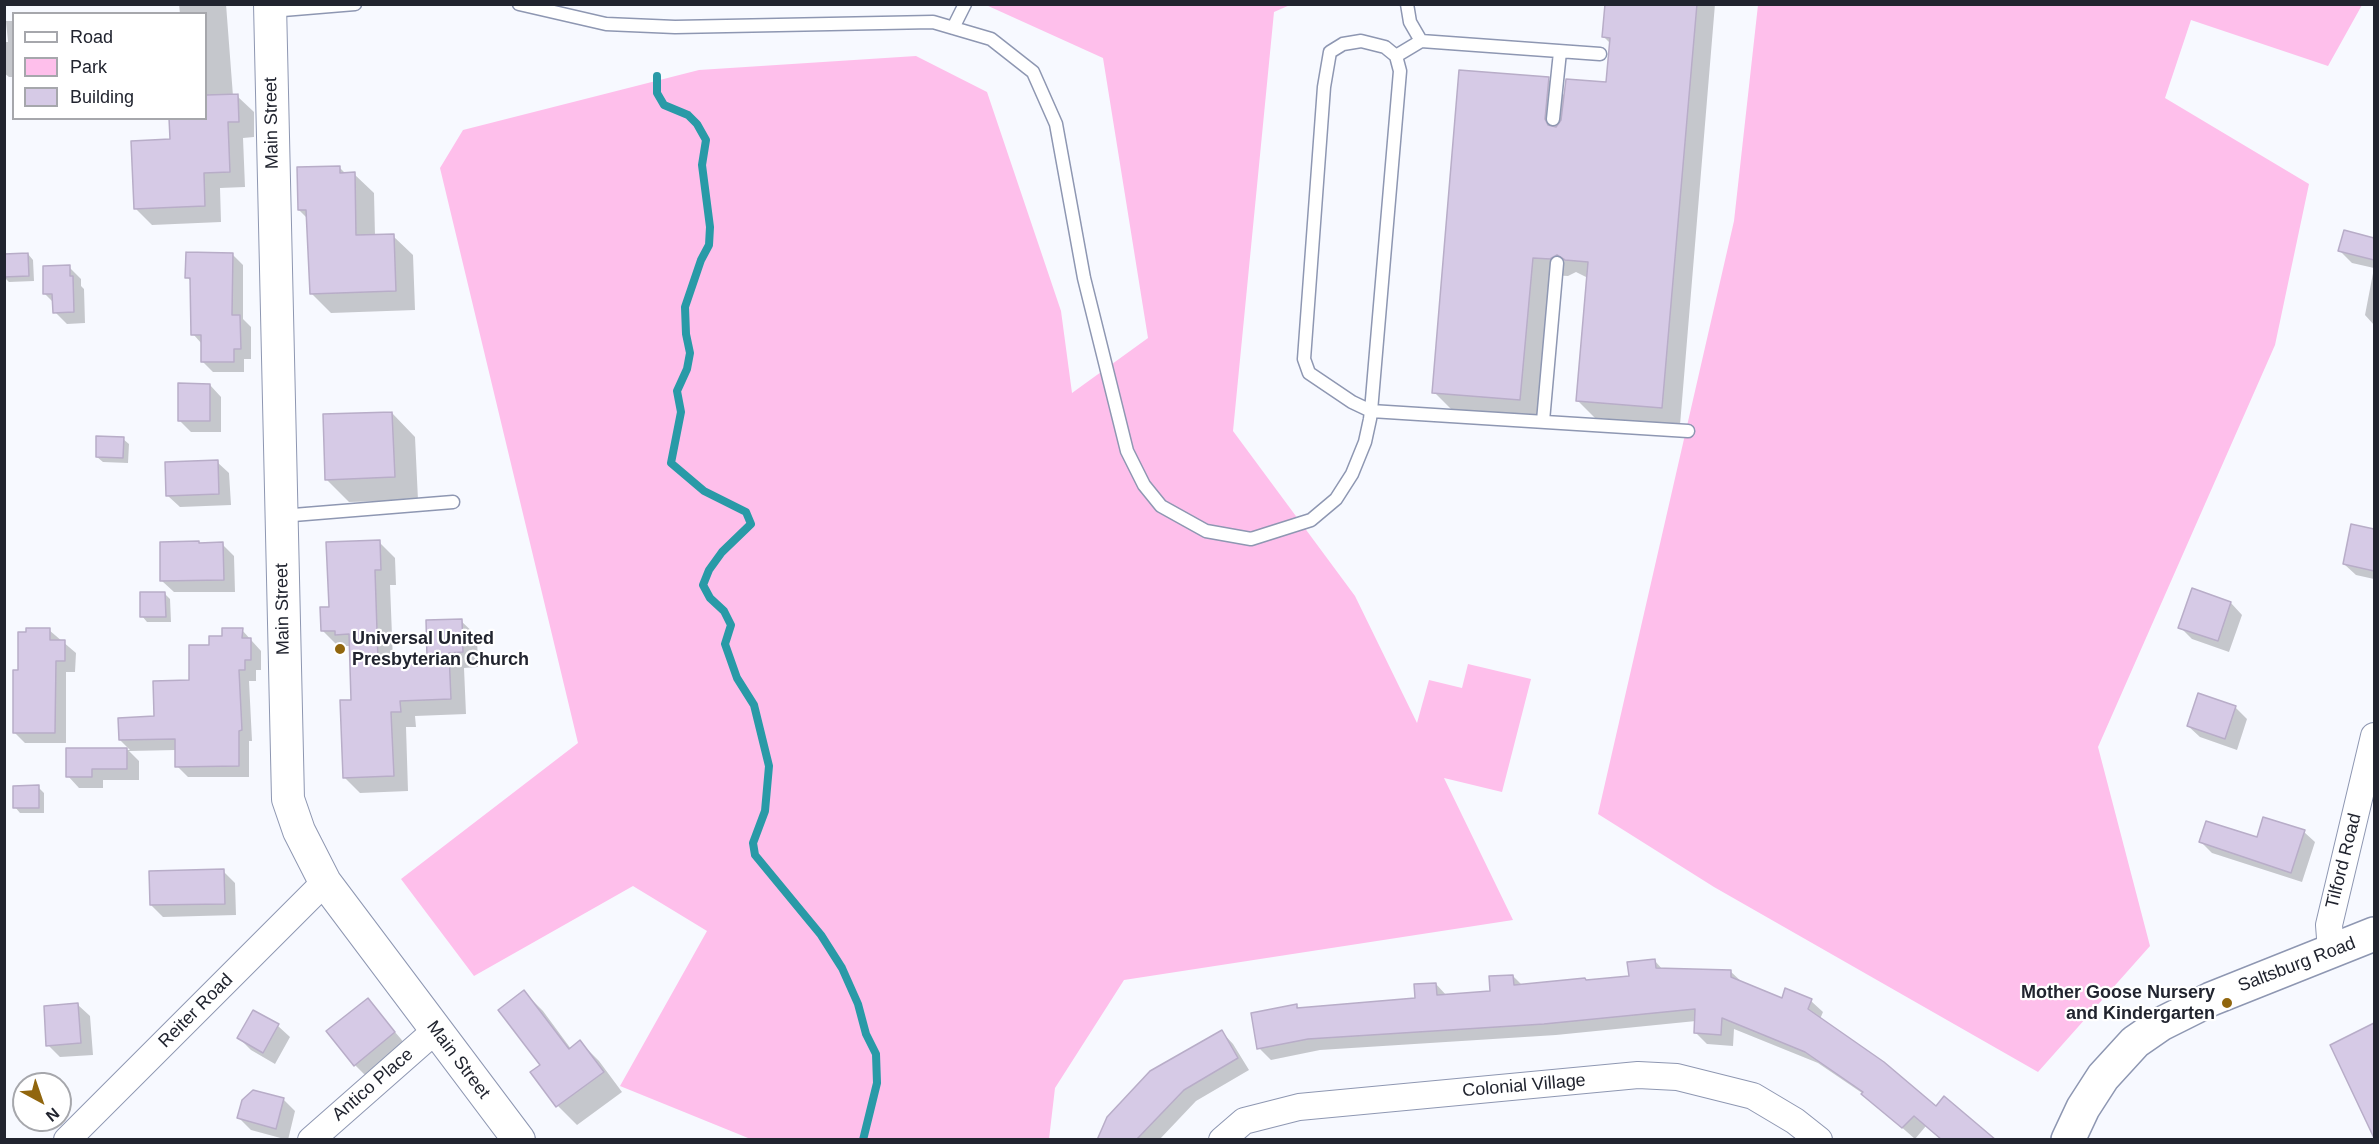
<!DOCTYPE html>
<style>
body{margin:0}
#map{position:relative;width:2379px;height:1144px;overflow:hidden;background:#f7f9ff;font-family:Helvetica,sans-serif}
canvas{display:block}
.frame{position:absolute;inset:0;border:6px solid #21242f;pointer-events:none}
.legend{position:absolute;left:12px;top:12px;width:195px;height:108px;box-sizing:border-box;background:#fff;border:2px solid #a6a7ac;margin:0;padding:8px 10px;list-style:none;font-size:18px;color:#21242f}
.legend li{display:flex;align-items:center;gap:12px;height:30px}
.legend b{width:30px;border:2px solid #a6a7ac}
.north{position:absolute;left:12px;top:1072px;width:60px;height:60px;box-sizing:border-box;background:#fff;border:2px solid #a6a7ac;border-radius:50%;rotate:140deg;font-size:16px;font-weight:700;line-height:24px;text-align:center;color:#21242f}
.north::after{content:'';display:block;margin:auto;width:21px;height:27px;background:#91660e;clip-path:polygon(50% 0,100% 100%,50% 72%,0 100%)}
</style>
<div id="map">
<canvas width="2379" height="1144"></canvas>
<div class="frame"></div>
<ul class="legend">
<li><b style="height:8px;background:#fff"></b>Road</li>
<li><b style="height:16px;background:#febfeb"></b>Park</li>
<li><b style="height:16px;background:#d6cae6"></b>Building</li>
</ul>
<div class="north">N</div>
</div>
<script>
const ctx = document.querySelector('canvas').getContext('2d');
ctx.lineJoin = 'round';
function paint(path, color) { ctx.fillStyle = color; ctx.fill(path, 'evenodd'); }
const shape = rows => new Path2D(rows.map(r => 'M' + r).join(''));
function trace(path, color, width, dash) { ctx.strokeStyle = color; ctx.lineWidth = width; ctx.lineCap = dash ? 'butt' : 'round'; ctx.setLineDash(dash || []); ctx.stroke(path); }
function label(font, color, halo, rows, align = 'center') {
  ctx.font = font + ' Helvetica,sans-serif'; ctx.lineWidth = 4.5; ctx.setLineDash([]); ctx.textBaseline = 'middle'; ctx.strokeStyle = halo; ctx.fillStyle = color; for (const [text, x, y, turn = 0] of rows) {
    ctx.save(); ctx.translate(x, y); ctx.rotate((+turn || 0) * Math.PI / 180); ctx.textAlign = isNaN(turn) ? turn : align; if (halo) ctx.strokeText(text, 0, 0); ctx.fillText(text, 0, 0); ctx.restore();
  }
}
paint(shape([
 [986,5,1290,5,1274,12,1233,431,1355,596,1417,723,1429,680,1462,688,1468,664,1531,679,1502,792,1444,778,1513,920,1124,980,1055,1088,1049,1139,753,1140,620,1086,707,931,633,886,474,976,401,879,578,743,440,168,463,130,699,70,916,56,987,92,1061,311,1072,393,1148,338,1103,58],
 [1758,5,2362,5,2328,66,2191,20,2165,98,2309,184,2275,345,2098,747,2150,946,2038,1072,1714,887,1598,814,1734,221]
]), '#febfeb');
paint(shape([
 [179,4,226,4,233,96,237,96,254,112,254,137,243,138,245,187,220,188,221,222,152,225,135,208,171,141,206,118,206,14,180,14],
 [1606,4,1715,4,1680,425,1595,418,1577,400,1588,278,1576,272,1568,276,1550,275,1538,417,1452,410,1434,392,1548,79,1565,96,1607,83,1611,44,1604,37],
 [6,21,14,21,14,77,9,77,4,73,4,42,8,42],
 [339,167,346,174,354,174,374,193,375,236,393,236,413,255,415,310,331,313,311,293,308,219,299,210],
 [2345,232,2374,239,2374,325,2365,315,2374,268,2352,263,2340,251],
 [28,254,33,260,34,281,9,282,4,277,4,255],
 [232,254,243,265,243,319,251,327,251,359,244,359,244,372,213,372,202,361,202,344,193,334,192,282,187,277],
 [69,267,81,279,81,286,84,289,85,323,67,324,55,312,54,303,45,294],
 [210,385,221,397,221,432,191,432,179,420],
 [392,413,415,437,418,500,349,502,326,479],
 [123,439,129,444,128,463,103,462,97,457],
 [217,462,229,473,231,505,180,507,168,496],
 [2352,526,2374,531,2374,579,2356,575,2344,564],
 [379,542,395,558,396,585,390,585,393,661,429,660,461,621,477,636,478,667,464,668,466,714,415,716,416,727,406,727,408,791,360,793,344,777,352,702,351,648,349,646,338,646,323,631,331,608],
 [222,544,234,556,235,592,174,592,162,581],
 [165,594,170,599,171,622,147,622,142,616],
 [2231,603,2242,615,2229,652,2192,639,2180,627],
 [49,630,76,653,75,672,66,672,66,743,25,743,14,732],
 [242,630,261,651,261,670,256,670,256,681,249,681,252,741,249,741,249,777,188,777,177,766,176,750,129,751,139,761,139,780,103,780,103,788,79,788,68,776,67,749,130,750,120,740,155,718,190,682,210,647,223,637],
 [2235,707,2247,719,2237,750,2200,737,2188,726],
 [38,787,44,793,44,813,20,813,15,807],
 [2304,832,2315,842,2302,882,2212,853,2201,842,2258,838],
 [223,871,235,883,236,915,163,917,151,905],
 [1655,961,1663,970,1730,971,1743,983,1783,999,1811,1001,1823,1012,1820,1019,1926,1126,1915,1139,1865,1095,1818,1063,1734,1029,1733,1046,1707,1044,1695,1032,1696,1021,1556,1035,1320,1050,1271,1060,1259,1048,1296,1005,1300,1009,1417,999,1436,984,1447,996,1492,993,1513,976,1522,985,1630,977],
 [524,992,543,1011,571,1049,580,1042,599,1061,622,1092,577,1125,558,1106],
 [368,1000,406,1045,367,1077,355,1065],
 [78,1005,90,1016,93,1055,60,1057,48,1045],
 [254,1012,278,1026,290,1037,275,1064,251,1050,239,1038],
 [2374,1025,2374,1135,2332,1045],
 [1222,1032,1233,1044,1249,1070,1196,1101,1159,1140,1098,1140],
 [254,1092,284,1100,295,1111,288,1140,251,1130,239,1118]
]), '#0003');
trace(shape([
 [657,76,657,93,664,105,688,115,697,124,706,140,702,165,710,227,709,245,701,260,685,307,686,334,690,353,687,369,677,391,681,412,671,463,704,491,746,512,751,524,722,552,709,570,703,585,710,598,724,611,731,625,725,644,737,678,754,705,769,766,765,811,753,843,755,855,821,935,842,968,858,1004,866,1034,876,1054,877,1083,863,1140]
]), '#299aa7', 8);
const building = shape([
 [1605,4,1697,4,1662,408,1576,401,1588,262,1565,260,1557,255,1550,259,1533,258,1520,400,1432,393,1459,70,1549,77,1545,119,1548,125,1556,127,1561,120,1566,79,1606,82,1610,38,1602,37,1605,4],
 [238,94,239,122,228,122,230,172,204,173,205,206,134,209,131,141,170,139,169,118,206,118,206,95,238,94],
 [340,166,340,173,355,172,356,235,394,234,396,291,310,294,306,210,298,210,297,167,340,166],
 [2344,230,2374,238,2374,260,2338,251,2344,230],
 [186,252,233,253,232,315,240,315,241,349,234,349,234,362,201,362,201,335,191,335,190,278,185,278,186,252],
 [28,253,29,276,4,277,4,254,28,253],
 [70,265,70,276,73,276,74,312,53,313,52,294,43,294,43,266,70,265],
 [178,383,210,384,210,421,178,421,178,383],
 [392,412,395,477,325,480,323,414,392,412],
 [96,436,124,437,123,458,96,457,96,436],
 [218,460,219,494,166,496,165,462,218,460],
 [2351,524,2374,529,2374,571,2343,564,2351,524],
 [380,540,381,570,375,570,378,660,427,658,426,620,462,619,463,652,449,653,451,699,400,701,401,712,391,712,394,776,343,778,340,700,351,700,349,634,335,635,335,631,321,631,320,607,329,607,326,542,380,540],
 [199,541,199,543,223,542,224,580,160,581,160,542,199,541],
 [2192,588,2231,602,2218,641,2178,628,2192,588],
 [140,592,165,592,166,617,140,617,140,592],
 [26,628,50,628,50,640,65,640,65,661,56,661,55,733,13,733,13,670,18,670,18,632,26,632,26,628],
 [222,628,243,628,242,638,251,638,251,660,245,660,245,670,239,670,242,730,239,731,239,766,175,767,175,739,119,740,118,718,154,716,153,681,189,680,189,645,209,645,209,636,222,636,222,628],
 [2198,693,2236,706,2225,739,2187,726,2198,693],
 [66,748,127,748,127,769,92,769,92,777,66,777,66,748],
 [39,785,39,808,13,808,13,786,39,785],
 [2263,817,2305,830,2291,873,2199,842,2206,821,2257,837,2263,817],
 [224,869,225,904,150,905,149,871,224,869],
 [1655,959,1656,968,1731,970,1731,977,1782,998,1785,988,1812,999,1808,1009,1884,1062,1936,1106,1944,1096,1996,1140,1942,1140,1914,1116,1902,1128,1861,1094,1863,1092,1805,1052,1722,1018,1721,1035,1694,1033,1695,1009,1544,1024,1308,1039,1257,1049,1251,1013,1297,1004,1297,1008,1415,998,1414,984,1436,983,1437,995,1490,991,1489,976,1513,975,1514,985,1585,978,1586,980,1629,976,1627,962,1655,959],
 [524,990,569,1049,580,1040,604,1072,556,1107,530,1072,540,1065,498,1010,524,990],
 [368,998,395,1032,354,1066,326,1031,368,998],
 [78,1003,81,1043,46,1046,44,1006,78,1003],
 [253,1010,279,1024,263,1053,237,1038,253,1010],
 [2374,1023,2374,1138,2330,1045,2374,1023],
 [1222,1030,1238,1058,1184,1090,1136,1140,1097,1140,1107,1117,1150,1071,1222,1030],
 [253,1090,284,1098,276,1129,237,1118,242,1100,253,1090]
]);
paint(building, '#d6cae6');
trace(building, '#b8adc8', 1.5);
const service = shape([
 [519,4,606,24,675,27,933,22,991,39,1033,72,1056,124,1084,278,1127,451,1144,485,1161,506,1206,531,1251,539,1311,520,1336,499,1352,474,1365,442,1370,419,1371,411,1400,71,1396,56,1385,47,1361,41,1343,44,1330,52,1324,87,1304,359,1309,373,1352,402,1371,411,1688,431],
 [1407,4,1410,22,1421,41],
 [271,11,355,4],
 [953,28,965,4],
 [1396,56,1421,41,1600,54],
 [1553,119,1560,52],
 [1543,421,1557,263],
 [281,516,453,502]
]);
const minor = shape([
 [2331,951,2329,925,2374,736],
 [67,1140,325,882],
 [311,1140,436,1030],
 [1222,1140,1244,1121,1299,1107,1638,1075,1677,1077,1753,1096,1795,1121,1819,1140]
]);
const tertiary = shape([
 [270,4,288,799,299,831,325,882,519,1140]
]);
const secondary = shape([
 [2068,1140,2083,1108,2103,1077,2135,1042,2161,1024,2211,999,2374,934]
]);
trace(service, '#8e97b2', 15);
trace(minor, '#8e97b2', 28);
trace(tertiary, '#8e97b2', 34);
trace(secondary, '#8e97b2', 36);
trace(service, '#fff', 12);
trace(minor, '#fff', 26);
trace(tertiary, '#fff', 32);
trace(secondary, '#fff', 33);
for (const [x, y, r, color] of [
 [340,649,6,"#91660e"],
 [2227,1003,6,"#91660e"]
]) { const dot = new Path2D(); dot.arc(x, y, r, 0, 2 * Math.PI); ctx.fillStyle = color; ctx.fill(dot); trace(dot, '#fff', 2); }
label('18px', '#21242f', '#fff', [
 ["Main Street",272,123,-91],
 ["Main Street",283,609,-91],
 ["Tilford Road",2344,861,-76],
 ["Saltsburg Road",2297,965,-21],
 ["Reiter Road",196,1011,-45],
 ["Main Street",458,1060,53],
 ["Antico Place",373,1085,-41],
 ["Colonial Village",1524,1086,-5]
]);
label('bold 18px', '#21242f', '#fff', [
 ["Universal United",352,639],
 ["Presbyterian Church",352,660],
 ["Mother Goose Nursery",2215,993,"right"],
 ["and Kindergarten",2215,1014,"right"]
], 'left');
</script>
